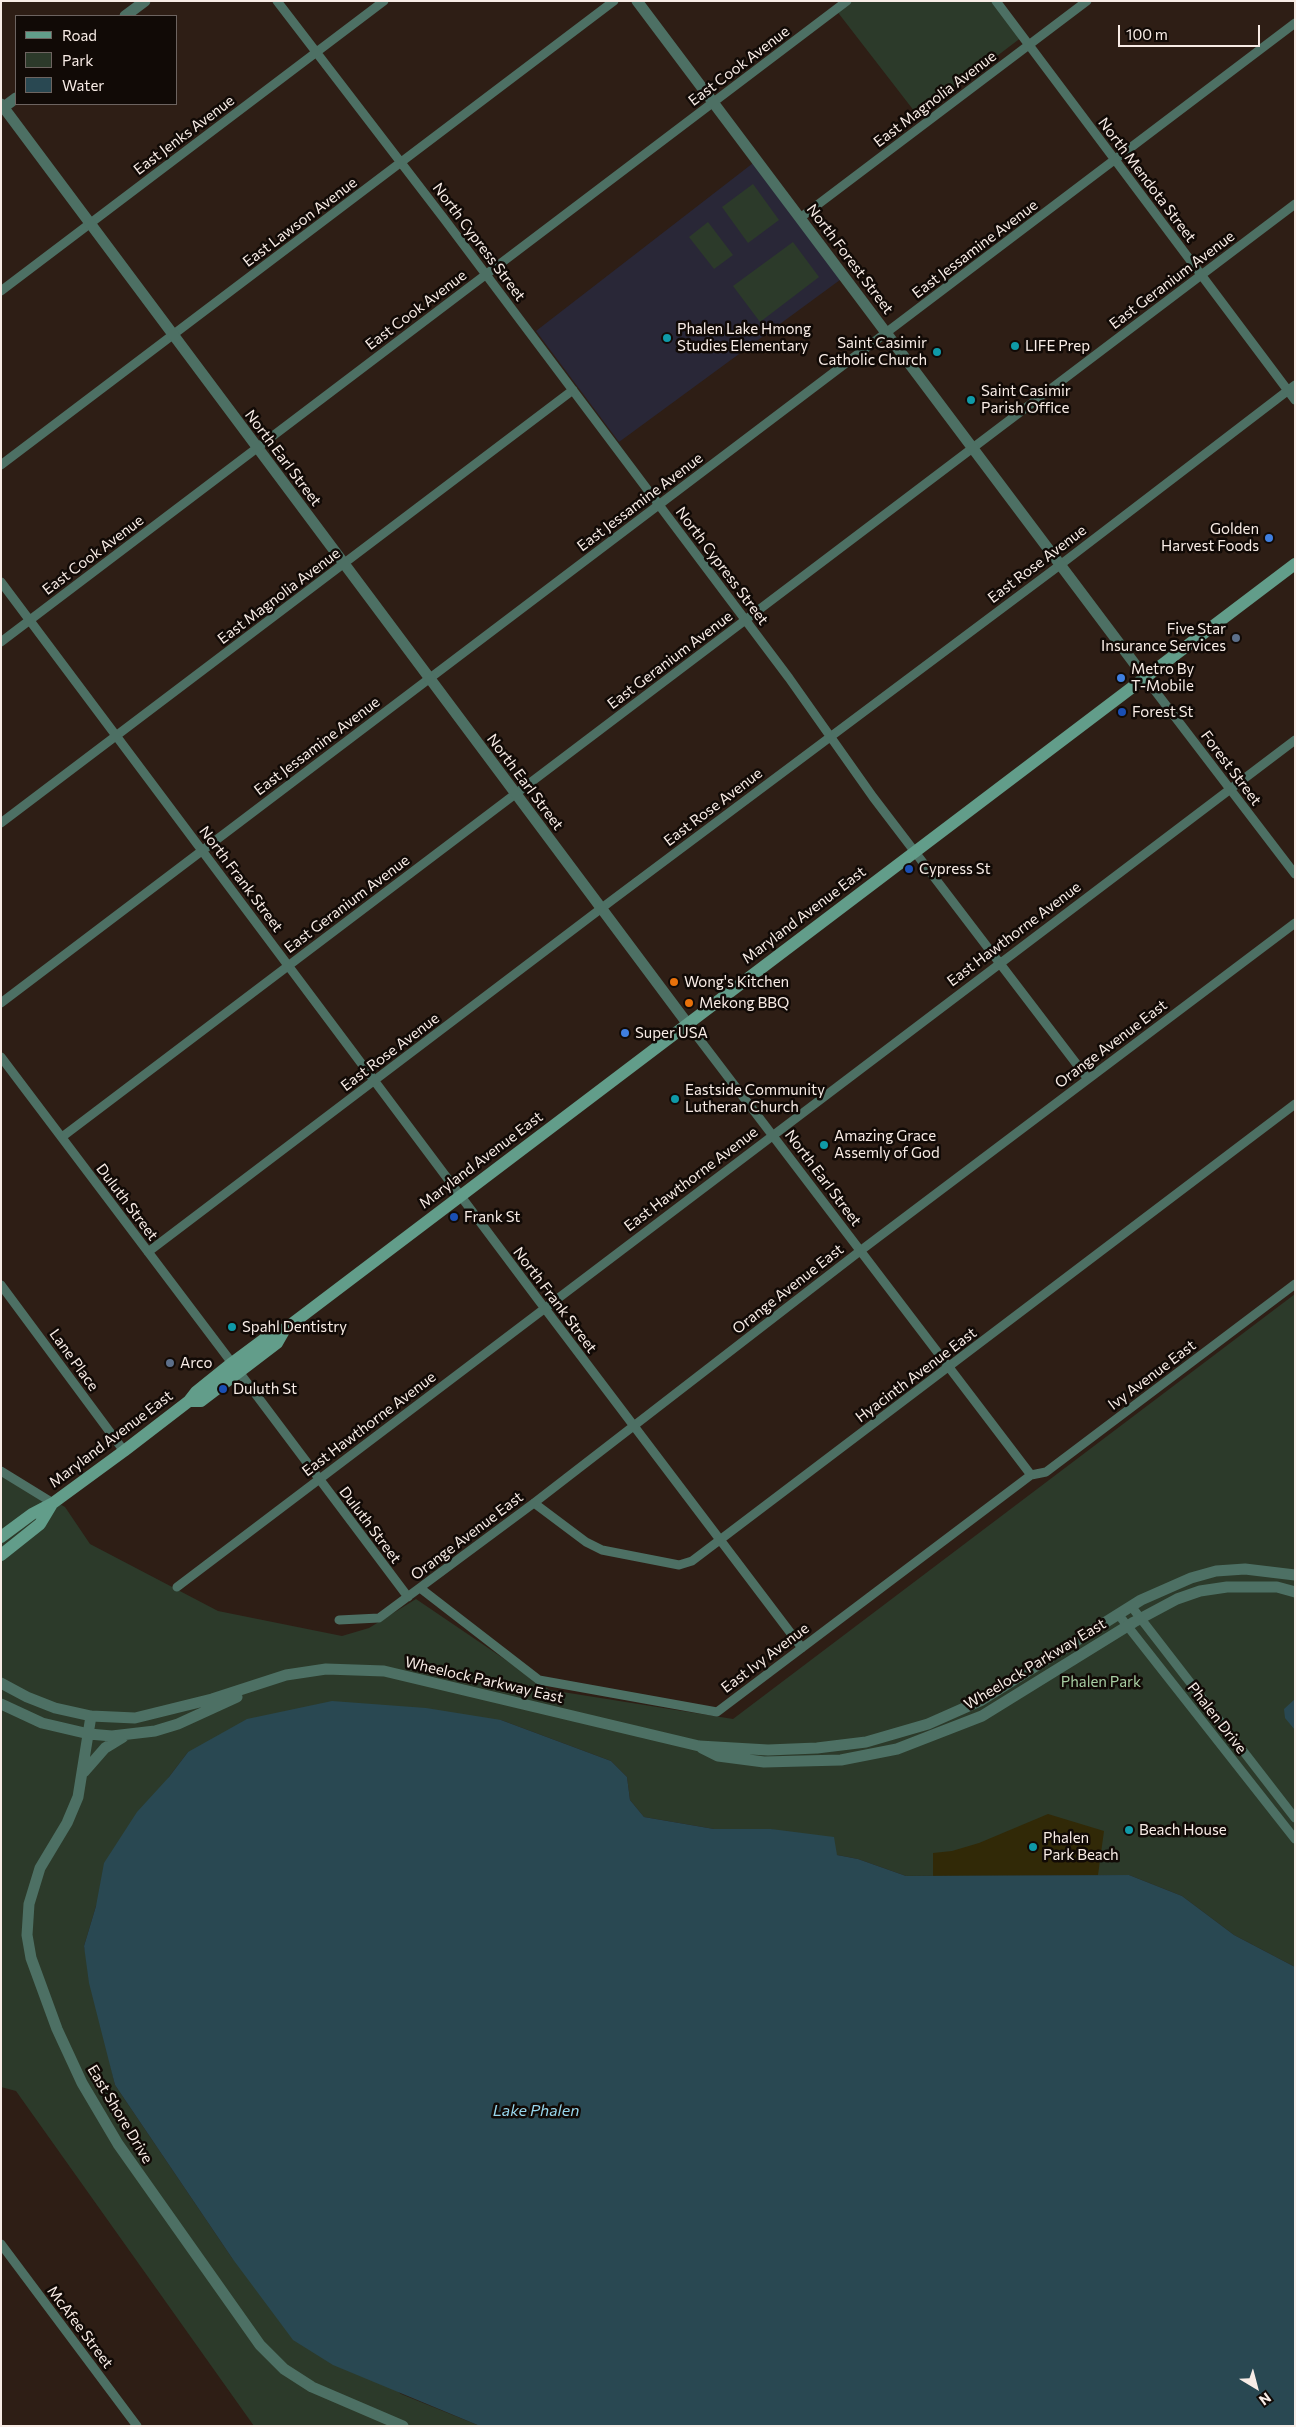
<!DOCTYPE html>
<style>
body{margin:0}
#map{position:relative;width:1296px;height:2427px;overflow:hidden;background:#2e1e15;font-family:Commissioner,sans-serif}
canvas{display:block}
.frame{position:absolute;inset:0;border:2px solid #f8ece6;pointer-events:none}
.legend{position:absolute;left:15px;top:15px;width:162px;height:90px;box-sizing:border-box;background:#110a06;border:1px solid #6d6460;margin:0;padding:6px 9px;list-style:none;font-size:15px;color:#f8ece6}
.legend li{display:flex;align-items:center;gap:10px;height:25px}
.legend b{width:25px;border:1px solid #6d6460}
.north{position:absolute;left:1231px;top:2362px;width:50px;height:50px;-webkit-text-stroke:4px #110a06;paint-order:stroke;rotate:143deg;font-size:14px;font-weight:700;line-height:20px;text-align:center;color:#f8ece6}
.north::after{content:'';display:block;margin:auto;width:18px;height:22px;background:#f8ece6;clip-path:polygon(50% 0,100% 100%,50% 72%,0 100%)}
.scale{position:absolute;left:1118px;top:25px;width:142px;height:22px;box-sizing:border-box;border:2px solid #f8ece6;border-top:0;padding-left:6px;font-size:15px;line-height:18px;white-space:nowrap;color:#f8ece6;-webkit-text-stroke:4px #110a06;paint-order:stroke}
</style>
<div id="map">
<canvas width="1296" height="2427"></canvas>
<div class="frame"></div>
<ul class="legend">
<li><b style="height:6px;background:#629d8a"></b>Road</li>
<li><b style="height:14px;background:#2c3a2a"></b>Park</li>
<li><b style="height:14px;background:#294852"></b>Water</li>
</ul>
<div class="north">N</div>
<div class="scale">100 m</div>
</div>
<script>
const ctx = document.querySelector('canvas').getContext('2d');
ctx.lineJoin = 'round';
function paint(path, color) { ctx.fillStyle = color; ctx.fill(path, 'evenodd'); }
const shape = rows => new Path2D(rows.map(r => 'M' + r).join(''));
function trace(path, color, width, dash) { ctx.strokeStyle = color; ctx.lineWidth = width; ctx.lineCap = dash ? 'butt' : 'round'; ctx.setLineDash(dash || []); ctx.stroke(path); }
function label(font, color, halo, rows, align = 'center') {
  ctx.font = font + ' Commissioner,sans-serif'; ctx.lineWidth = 5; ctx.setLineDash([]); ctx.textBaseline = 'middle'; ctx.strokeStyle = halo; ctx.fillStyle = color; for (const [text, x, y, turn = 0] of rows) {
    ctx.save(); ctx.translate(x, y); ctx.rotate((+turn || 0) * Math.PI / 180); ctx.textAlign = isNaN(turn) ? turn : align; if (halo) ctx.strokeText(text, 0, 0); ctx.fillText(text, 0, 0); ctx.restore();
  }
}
paint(shape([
 [757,160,844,277,619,442,536,331]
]), '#292737');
paint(shape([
 [847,1,995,1,1022,37,918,116,836,10],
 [753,184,779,220,748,243,722,207],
 [708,222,733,255,714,269,689,237],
 [793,242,819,277,760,322,733,286],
 [1295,1294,1295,1967,1234,1935,1182,1896,1129,1875,906,1876,858,1859,837,1855,771,1829,714,1829,644,1817,630,1800,627,1777,611,1761,501,1720,188,1752,169,1777,96,1906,84,1946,115,2085,232,2258,401,2394,480,2426,254,2426,16,2091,1,2087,1,1470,65,1507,90,1544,218,1611,342,1636,369,1628,416,1599,550,1690,733,1719]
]), '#2c3a2a');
paint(shape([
 [1048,1814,1104,1831,1098,1875,933,1876,933,1853,952,1851,979,1843]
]), '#312907');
paint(shape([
 [1295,1699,1295,1730,1285,1718,1284,1709],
 [332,1701,426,1708,501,1720,611,1761,627,1777,630,1800,644,1817,714,1829,771,1829,834,1837,837,1855,858,1859,906,1876,1129,1875,1182,1896,1234,1935,1295,1967,1295,2426,480,2426,333,2365,293,2340,232,2258,115,2085,89,1983,84,1946,96,1906,104,1863,137,1812,169,1777,188,1752,247,1719]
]), '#294852');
trace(shape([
 [277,1,445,220,789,678,873,797,1088,1079],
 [996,1,1295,400],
 [800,218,1087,1],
 [1,291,384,1],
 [1,465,614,1],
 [1,582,537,1298,802,1648],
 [1,642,847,1],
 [1146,679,1295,874],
 [1,823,573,390],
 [1,1003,1295,23],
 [687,1023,1031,1475],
 [1,1057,232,1363],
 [62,1137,1295,204],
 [148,1252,611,901,1060,565,1295,385],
 [1,1285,124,1451],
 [239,1372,408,1597],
 [1,1471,53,1503],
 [534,1503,586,1542,602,1550,679,1565,692,1561,1295,1104],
 [177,1587,1295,740],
 [420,1588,539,1680,717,1712,1031,1475,1046,1472,1295,1284],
 [1131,1606,1295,1818],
 [1118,1614,1295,1839],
 [339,1620,379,1618,534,1503,860,1251,1295,923],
 [1,2244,137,2426]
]), '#4d7064', 9);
trace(shape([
 [637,1,1146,679],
 [125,16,145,1],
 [1,104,687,1023],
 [4,107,16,98],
 [1,1683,27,1697,55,1708,91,1716,135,1718,212,1699,286,1675,326,1669,384,1671,699,1746,768,1750,817,1748,866,1742,928,1724,980,1701,1141,1600,1191,1578,1216,1571,1245,1569,1295,1575],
 [1,1704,42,1723,89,1734,112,1736,155,1731,178,1724,237,1697],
 [91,1716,78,1797,67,1823,40,1868,29,1904,27,1935,31,1958,57,2029,82,2083,118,2144,260,2345,284,2369,312,2387,403,2426],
 [702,1748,718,1756,764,1762,841,1760,897,1749,982,1716,1134,1622,1177,1599,1200,1591,1227,1587,1277,1587,1295,1592],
 [84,1772,105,1748,123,1737]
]), '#4d7064', 11);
trace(shape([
 [189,1401,201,1401,277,1343,285,1329],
 [1,1537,32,1514,53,1503,124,1451,189,1401,196,1392,232,1363,271,1334,285,1329,1295,564],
 [1,1555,40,1524,52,1504]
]), '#629d8a', 12);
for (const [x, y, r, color] of [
 [667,338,5,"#0f9aa8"],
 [1015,346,5,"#0f9aa8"],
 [937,352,5,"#0f9aa8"],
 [971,400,5,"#0f9aa8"],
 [1269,538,5,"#3f7fe0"],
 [1236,638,5,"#5c6f8a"],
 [1121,678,5,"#3f7fe0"],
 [1122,712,5,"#1a4fb4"],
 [909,869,5,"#1a4fb4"],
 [674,982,5,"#e8710a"],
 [689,1003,5,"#e8710a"],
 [625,1033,5,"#3f7fe0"],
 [675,1099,5,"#0f9aa8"],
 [824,1145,5,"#0f9aa8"],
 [454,1217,5,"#1a4fb4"],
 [232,1327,5,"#0f9aa8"],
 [170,1363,5,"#5c6f8a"],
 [223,1389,5,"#1a4fb4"],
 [1129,1830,5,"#0f9aa8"],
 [1033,1847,5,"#0f9aa8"]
]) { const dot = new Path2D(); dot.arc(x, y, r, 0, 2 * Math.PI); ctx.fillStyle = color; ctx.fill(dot); trace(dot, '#110a06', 2); }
label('15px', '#f8ece6', '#110a06', [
 ["East Cook Avenue",739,66,-37],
 ["East Magnolia Avenue",935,99,-37],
 ["East Jenks Avenue",184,135,-37],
 ["North Mendota Street",1147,180,53],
 ["East Lawson Avenue",300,222,-37],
 ["North Cypress Street",479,242,53],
 ["East Jessamine Avenue",975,249,-37],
 ["North Forest Street",850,259,53],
 ["East Geranium Avenue",1172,280,-37],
 ["East Cook Avenue",416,310,-37],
 ["North Earl Street",283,458,53],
 ["East Jessamine Avenue",640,502,-37],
 ["East Cook Avenue",93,555,-37],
 ["East Rose Avenue",1037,564,-37],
 ["North Cypress Street",722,566,53],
 ["East Magnolia Avenue",279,596,-37],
 ["East Geranium Avenue",670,660,-37],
 ["East Jessamine Avenue",317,746,-37],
 ["Forest Street",1231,768,53],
 ["North Earl Street",525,782,53],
 ["East Rose Avenue",713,807,-37],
 ["North Frank Street",241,879,53],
 ["East Geranium Avenue",347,904,-37],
 ["Maryland Avenue East",804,915,-37],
 ["East Hawthorne Avenue",1014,934,-37],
 ["Orange Avenue East",1111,1044,-37],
 ["East Rose Avenue",390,1052,-37],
 ["Maryland Avenue East",481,1160,-37],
 ["North Earl Street",823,1178,53],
 ["East Hawthorne Avenue",691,1179,-37],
 ["Duluth Street",127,1202,53],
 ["Orange Avenue East",788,1289,-38],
 ["North Frank Street",555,1300,53],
 ["Lane Place",74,1360,54],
 ["Hyacinth Avenue East",916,1375,-37],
 ["Ivy Avenue East",1152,1375,-37],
 ["East Hawthorne Avenue",369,1424,-37],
 ["Maryland Avenue East",111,1439,-37],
 ["Duluth Street",370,1525,53],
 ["Orange Avenue East",467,1536,-37],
 ["East Ivy Avenue",765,1658,-37],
 ["Wheelock Parkway East",1035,1664,-31],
 ["Wheelock Parkway East",484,1680,13],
 ["Phalen Drive",1217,1718,52],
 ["East Shore Drive",120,2114,59],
 ["McAfee Street",80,2327,53]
]);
label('15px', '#f8ece6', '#110a06', [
 ["Phalen Lake Hmong",677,329],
 ["Studies Elementary",677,346],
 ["Saint Casimir",927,343,"right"],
 ["Catholic Church",927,360,"right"],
 ["LIFE Prep",1025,346],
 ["Saint Casimir",981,391],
 ["Parish Office",981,408],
 ["Golden",1259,529,"right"],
 ["Harvest Foods",1259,546,"right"],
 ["Five Star",1226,629,"right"],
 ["Insurance Services",1226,646,"right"],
 ["Metro By",1131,669],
 ["T-Mobile",1131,686],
 ["Forest St",1132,712],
 ["Cypress St",919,869],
 ["Wong's Kitchen",684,982],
 ["Mekong BBQ",699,1003],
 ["Super USA",635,1033],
 ["Eastside Community",685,1090],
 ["Lutheran Church",685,1107],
 ["Amazing Grace",834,1136],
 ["Assemly of God",834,1153],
 ["Frank St",464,1217],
 ["Spahl Dentistry",242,1327],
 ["Arco",180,1363],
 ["Duluth St",233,1389],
 ["Beach House",1139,1830],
 ["Phalen",1043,1838],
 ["Park Beach",1043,1855]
], 'left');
label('15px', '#a8cea3', '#110a06', [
 ["Phalen Park",1101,1682]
]);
label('italic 16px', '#97d6ec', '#110a06', [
 ["Lake Phalen",536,2111]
]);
</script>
